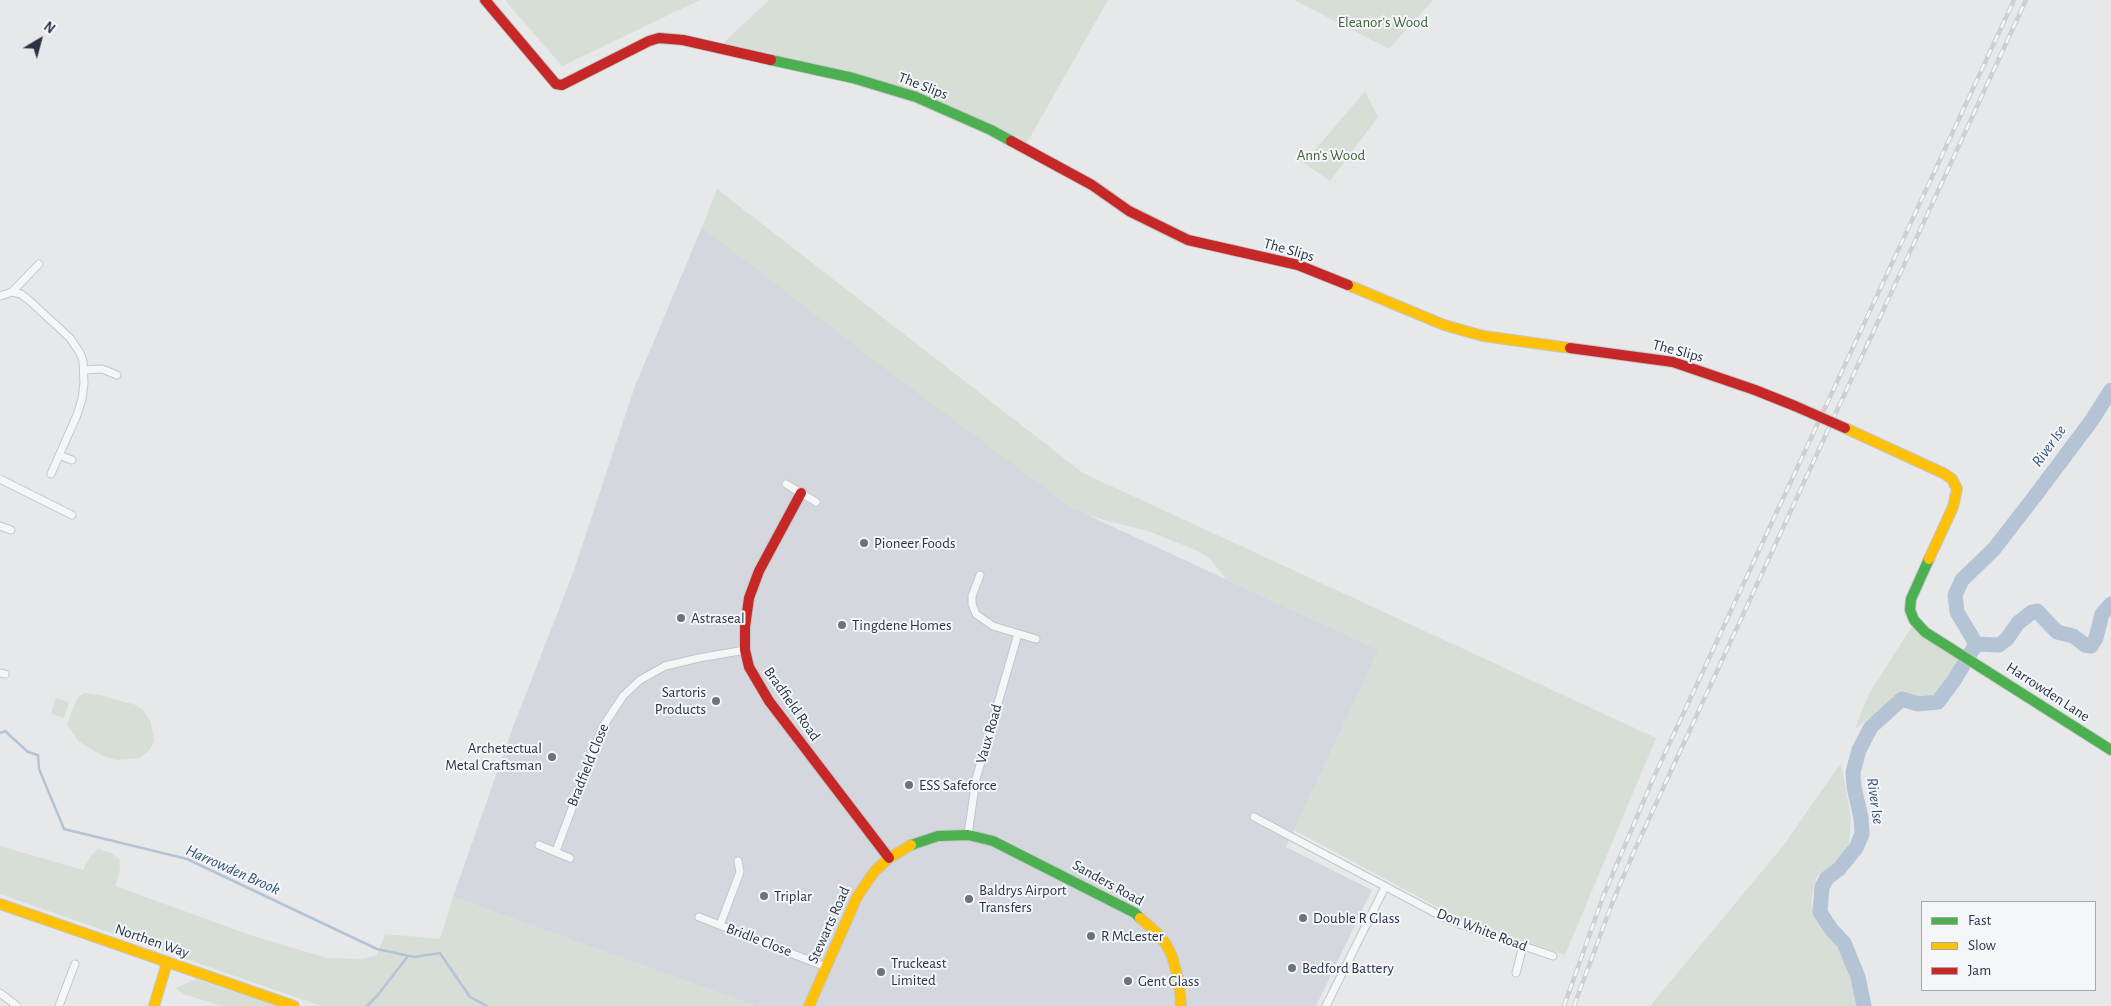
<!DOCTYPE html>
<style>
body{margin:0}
#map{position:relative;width:2111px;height:1006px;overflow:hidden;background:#e6e8ea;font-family:"Alegreya Sans",sans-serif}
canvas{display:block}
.legend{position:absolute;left:1921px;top:901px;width:175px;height:90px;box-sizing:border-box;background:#f4f6f9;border:1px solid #a4a8b1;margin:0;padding:6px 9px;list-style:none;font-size:15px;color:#2b3445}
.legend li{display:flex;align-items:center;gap:10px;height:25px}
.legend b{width:25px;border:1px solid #a4a8b1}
.north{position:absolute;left:15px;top:15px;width:50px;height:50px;-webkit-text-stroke:4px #f4f6f9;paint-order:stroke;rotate:37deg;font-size:14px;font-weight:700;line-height:20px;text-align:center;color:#2b3445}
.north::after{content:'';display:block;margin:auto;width:18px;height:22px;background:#2b3445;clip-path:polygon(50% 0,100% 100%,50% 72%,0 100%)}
</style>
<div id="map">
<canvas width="2111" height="1006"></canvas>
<ul class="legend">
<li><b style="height:6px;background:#4caf50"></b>Fast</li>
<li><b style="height:6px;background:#ffc107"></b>Slow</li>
<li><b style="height:6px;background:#c62828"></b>Jam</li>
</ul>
<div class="north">N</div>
</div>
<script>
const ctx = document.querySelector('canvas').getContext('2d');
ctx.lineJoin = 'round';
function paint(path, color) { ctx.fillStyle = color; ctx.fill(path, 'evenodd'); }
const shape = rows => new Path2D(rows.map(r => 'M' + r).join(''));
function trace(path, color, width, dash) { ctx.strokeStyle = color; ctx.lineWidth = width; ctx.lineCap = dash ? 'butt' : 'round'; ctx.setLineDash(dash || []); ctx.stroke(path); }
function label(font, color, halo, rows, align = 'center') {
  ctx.font = font + ' "Alegreya Sans",sans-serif'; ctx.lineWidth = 4; ctx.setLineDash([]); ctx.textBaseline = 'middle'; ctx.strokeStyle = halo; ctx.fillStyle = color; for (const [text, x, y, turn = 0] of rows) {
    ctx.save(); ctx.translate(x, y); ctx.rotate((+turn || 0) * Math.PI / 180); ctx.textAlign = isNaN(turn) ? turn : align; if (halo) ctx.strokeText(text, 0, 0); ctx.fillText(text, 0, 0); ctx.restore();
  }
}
paint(shape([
 [702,227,1060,499,1098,520,1379,650,1286,847,1372,890,1316,1006,755,1006,453,897,513,727,573,573,635,386]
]), '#d4d7dd');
paint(shape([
 [505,0,700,0,562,66],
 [769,0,1108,0,1024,148,916,97,718,48],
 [1294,0,1433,0,1389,49],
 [1365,91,1378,117,1330,181,1304,163],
 [717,189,1083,473,1656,738,1565,955,1458,918,1294,830,1378,650,1226,579,1211,560,1198,551,1148,531,1104,520,1073,509,885,369,702,227],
 [1912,626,1963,662,1937,699,1919,703,1900,696,1866,720,1855,729,1869,694],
 [85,693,99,695,136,705,144,711,150,720,153,734,154,741,149,751,139,758,117,760,103,756,78,741,67,724,78,697],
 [56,698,69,702,64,718,51,714],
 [1841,763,1851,818,1849,844,1841,860,1817,876,1811,901,1814,914,1841,947,1851,979,1857,1006,1650,1006,1783,846],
 [0,846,83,870,90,857,98,849,113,854,119,859,120,871,115,886,253,936,327,958,362,959,377,955,385,934,440,939,453,897,755,1006,321,1006,0,894],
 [196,979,276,1006,222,1006,183,994,176,988]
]), '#d6ded6');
trace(shape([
 [0,733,5,731,28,752,38,755,39,769,64,829,187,859,377,949,414,957,440,953,470,997,487,1006],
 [367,1006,377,996,408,956]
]), '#b4c4d5', 2.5);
trace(shape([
 [1976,644,1999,645,2007,639,2018,623,2032,612,2037,611,2057,632,2073,636,2085,645,2091,646,2096,638,2102,614,2111,604],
 [1864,1006,1858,977,1844,943,1831,929,1820,912,1822,887,1827,878,1839,869,1856,848,1862,834,1861,818,1854,787,1853,772,1859,750,1871,727,1902,699,1918,704,1938,702,1955,679,1976,644,1957,612,1955,595,1962,580,1994,549,2035,496,2092,420,2111,390]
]), '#b4c4d5', 15);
const street = shape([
 [12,292,39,264],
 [0,296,12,292,21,294,31,302,70,338,80,353,83,361,84,383,82,399,77,415,51,474],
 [84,370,102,369,117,375],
 [59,455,72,460],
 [0,479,72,515],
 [786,484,816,502],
 [0,526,11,530],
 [980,575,972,596,972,604,976,614,993,626,1036,639],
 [0,673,5,674],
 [1254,817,1441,916,1459,924,1553,956],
 [968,835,976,779,1018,634],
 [539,845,570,858],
 [556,851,602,728,623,696,640,680,665,666,699,658,745,650],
 [699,917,826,967],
 [720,925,740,872,738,861],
 [1516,973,1523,946],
 [0,993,17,1006],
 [59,1006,75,964],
 [1326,1006,1385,887]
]);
const fast = shape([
 [771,60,853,78,916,97,991,130,1011,141],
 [1929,559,1911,599,1910,610,1914,620,1925,632,2111,750],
 [911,845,938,836,968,835,993,841,1135,913,1140,918]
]);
const slow = shape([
 [1348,285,1444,325,1483,336,1570,348],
 [1845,428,1943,473,1952,479,1957,489,1953,507,1929,559],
 [0,904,294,1006],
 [1140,918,1157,933,1166,944,1172,956,1179,982,1181,1006],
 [154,1006,167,963],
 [809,1006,857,897,874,872,889,858,911,845]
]);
const jam = shape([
 [485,0,556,84,562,85,649,41,659,38,683,40,771,60],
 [1011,141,1092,185,1129,211,1188,240,1298,265,1348,285],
 [1570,348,1673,362,1755,390,1795,406],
 [801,493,759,571,749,598,745,627,745,650,749,667,769,701,889,858]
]);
trace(street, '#c4c6c8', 9);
trace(fast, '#c4c6c8', 12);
trace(slow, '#c4c6c8', 12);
trace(jam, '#c4c6c8', 12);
trace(street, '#f5f6f7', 7);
trace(fast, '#4caf50', 10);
trace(slow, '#ffc107', 10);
trace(jam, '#c62828', 10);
const rail = shape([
 [1564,1006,1603,897,1653,779,2014,0],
 [1574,1006,1613,901,1636,847,2026,0]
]);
trace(rail, '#cecfd2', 4.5);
trace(rail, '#f4f6f9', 2.5, [8]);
const jamBridge = shape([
 [1795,406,1845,428]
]);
trace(jamBridge, '#c4c6c8', 12, []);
trace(jamBridge, '#c62828', 10);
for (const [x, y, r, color] of [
 [864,543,5,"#6c737f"],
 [681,618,5,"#6c737f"],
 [842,625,5,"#6c737f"],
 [716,701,5,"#6c737f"],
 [552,757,5,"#6c737f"],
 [909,785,5,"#6c737f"],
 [764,896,5,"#6c737f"],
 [969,899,5,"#6c737f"],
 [1303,918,5,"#6c737f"],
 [1091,936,5,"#6c737f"],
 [1292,968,5,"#6c737f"],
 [881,972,5,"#6c737f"],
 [1128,981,5,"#6c737f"]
]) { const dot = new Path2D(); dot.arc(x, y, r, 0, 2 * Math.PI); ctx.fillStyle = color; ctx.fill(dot); trace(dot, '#f4f6f9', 2); }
label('15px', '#3f6138', '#f4f6f9', [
 ["Eleanor's Wood",1383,22],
 ["Ann's Wood",1331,155]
]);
label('15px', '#2b3445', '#f4f6f9', [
 ["The Slips",923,86,21],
 ["The Slips",1289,250,16],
 ["The Slips",1678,351,15],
 ["Harrowden Lane",2048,692,33],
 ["Bradfield Road",792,704,55],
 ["Vaux Road",989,734,-74],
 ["Bradfield Close",588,765,-68],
 ["Sanders Road",1108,883,29],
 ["Stewarts Road",829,925,-66],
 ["Don White Road",1482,930,21],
 ["Bridle Close",759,940,21],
 ["Northen Way",152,941,19]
]);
label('15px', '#2b3445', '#f4f6f9', [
 ["Pioneer Foods",874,543],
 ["Astraseal",691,618],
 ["Tingdene Homes",852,625],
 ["Sartoris",706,692,"right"],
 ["Products",706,709,"right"],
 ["Archetectual",542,748,"right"],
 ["Metal Craftsman",542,765,"right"],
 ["ESS Safeforce",919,785],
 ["Baldrys Airport",979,890],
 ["Transfers",979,907],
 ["Triplar",774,896],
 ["Double R Glass",1313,918],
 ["R McLester",1101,936],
 ["Truckeast",891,963],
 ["Limited",891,980],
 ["Bedford Battery",1302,968],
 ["Gent Glass",1138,981]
], 'left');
label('italic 16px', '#34527a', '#f4f6f9', [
 ["River Ise",2049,446,-54],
 ["River Ise",1875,801,82],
 ["Harrowden Brook",233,870,24]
]);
</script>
